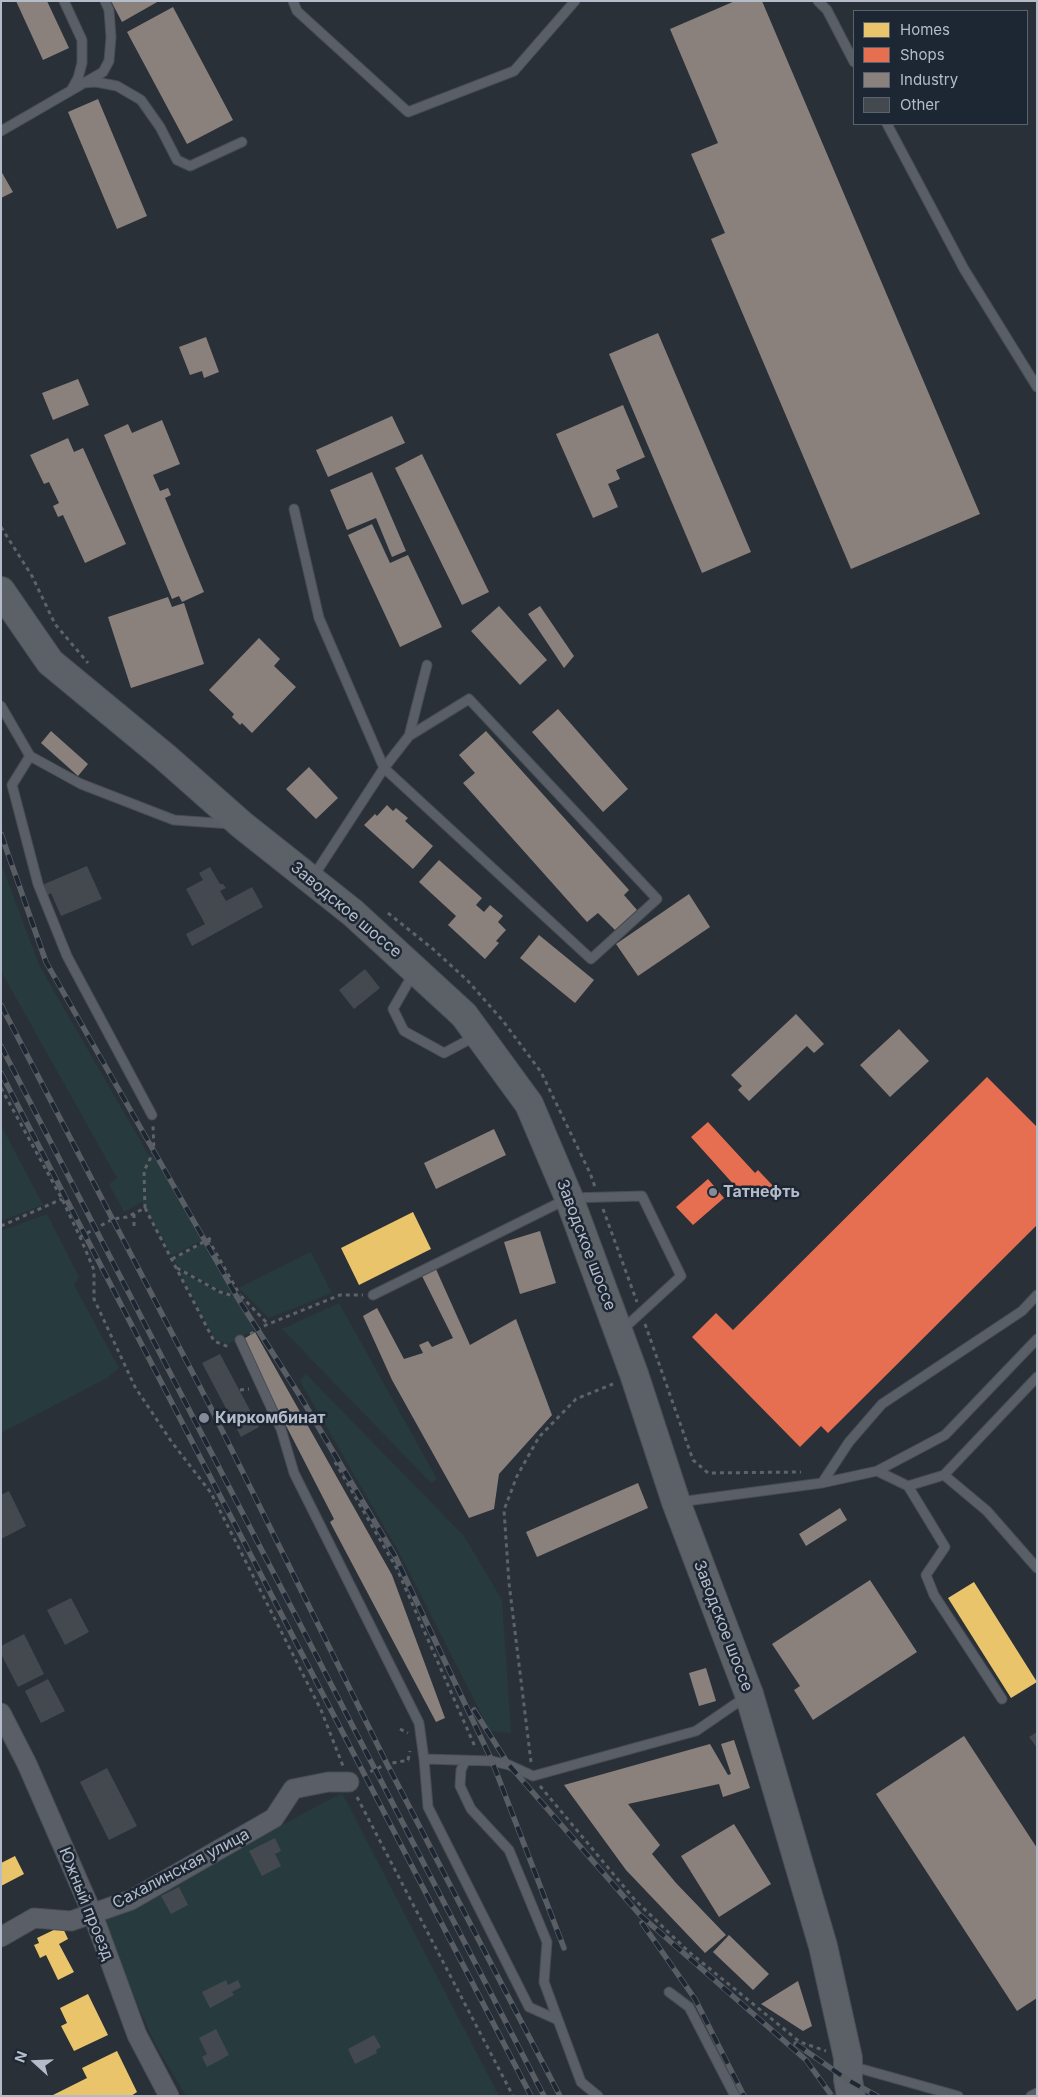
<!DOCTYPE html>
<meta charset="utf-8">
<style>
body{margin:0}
#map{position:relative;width:1038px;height:2097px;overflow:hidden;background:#2a3038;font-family:Inter,sans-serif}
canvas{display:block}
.frame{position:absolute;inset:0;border:2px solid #b4bcc9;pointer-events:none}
.legend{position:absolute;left:853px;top:10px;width:175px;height:115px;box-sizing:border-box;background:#1d2633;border:1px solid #59626f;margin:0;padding:6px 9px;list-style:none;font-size:15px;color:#b4bcc9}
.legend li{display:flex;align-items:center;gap:10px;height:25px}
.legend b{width:25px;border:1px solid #59626f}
.north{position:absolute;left:10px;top:2037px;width:50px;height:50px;-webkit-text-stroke:4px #1d2633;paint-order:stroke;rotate:290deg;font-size:14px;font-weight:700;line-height:20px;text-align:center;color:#b4bcc9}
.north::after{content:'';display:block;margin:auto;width:18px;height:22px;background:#b4bcc9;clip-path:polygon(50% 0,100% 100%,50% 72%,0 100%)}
</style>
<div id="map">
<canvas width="1038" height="2097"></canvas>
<div class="frame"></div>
<ul class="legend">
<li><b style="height:14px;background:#e9c46a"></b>Homes</li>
<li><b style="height:14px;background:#e76f51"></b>Shops</li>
<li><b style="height:14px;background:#8a817c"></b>Industry</li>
<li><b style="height:14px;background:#444950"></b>Other</li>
</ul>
<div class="north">N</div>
</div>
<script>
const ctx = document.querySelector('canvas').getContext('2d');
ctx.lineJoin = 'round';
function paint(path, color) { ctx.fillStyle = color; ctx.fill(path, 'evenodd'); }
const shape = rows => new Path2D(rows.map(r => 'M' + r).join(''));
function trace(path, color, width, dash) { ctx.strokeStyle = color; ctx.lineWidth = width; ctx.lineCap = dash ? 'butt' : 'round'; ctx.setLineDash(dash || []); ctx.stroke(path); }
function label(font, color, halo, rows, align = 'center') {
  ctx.font = font + ' Inter,sans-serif'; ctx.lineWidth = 5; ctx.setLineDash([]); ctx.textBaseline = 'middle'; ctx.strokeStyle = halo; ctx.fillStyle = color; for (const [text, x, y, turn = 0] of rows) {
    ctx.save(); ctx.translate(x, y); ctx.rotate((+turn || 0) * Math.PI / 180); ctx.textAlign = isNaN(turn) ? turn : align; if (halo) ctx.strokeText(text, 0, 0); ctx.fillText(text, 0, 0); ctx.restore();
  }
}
paint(shape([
 [1,863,39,965,149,1156,153,1155,202,1240,172,1256,142,1202,124,1212,109,1184,117,1178,1,971],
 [1,1125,43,1205,1,1221],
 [47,1214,79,1277,74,1285,119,1368,107,1378,1,1433,1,1231],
 [203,1243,233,1295,221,1291,178,1267,174,1259],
 [311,1252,332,1293,269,1318,239,1288],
 [179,1271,220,1293,235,1297,255,1329,228,1344,215,1339],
 [339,1303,437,1479,431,1483,282,1329],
 [306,1374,464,1536,502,1600,511,1733,490,1731,400,1554,300,1381],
 [342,1793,499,2096,186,2096,155,2044,99,1918,132,1905]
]), '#273a3e');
paint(shape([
 [413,1212,431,1249,359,1285,341,1248],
 [974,1582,1037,1682,1011,1698,948,1598],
 [15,1856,24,1874,1,1886,1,1863],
 [62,1926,68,1939,59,1944,74,1972,58,1980,46,1955,40,1958,34,1945,39,1943,37,1938],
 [88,1994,108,2035,74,2051,61,2026,67,2023,60,2008],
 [117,2051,137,2092,131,2096,51,2096,87,2078,82,2068]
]), '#e9c46a');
paint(shape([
 [987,1077,1037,1127,1037,1225,828,1433,821,1426,800,1447,692,1337,716,1313,733,1330],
 [708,1122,755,1173,758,1170,774,1187,761,1199,752,1189,744,1196,691,1137],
 [708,1179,724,1198,693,1225,676,1207]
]), '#e76f51');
paint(shape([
 [16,1,47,1,69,48,43,60],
 [111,1,159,1,122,22],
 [735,1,762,1,980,514,851,569,711,239,725,233,691,154,718,143,670,29],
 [173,7,233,120,187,144,127,32],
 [98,99,147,216,117,229,68,112],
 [1,171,13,192,1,198],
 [658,333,751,552,702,573,609,354],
 [206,337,219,372,204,378,202,371,190,375,179,347],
 [78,379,89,405,53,420,42,393],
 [623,405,645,457,616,470,620,479,608,484,618,507,593,518,556,434],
 [392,416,405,443,328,477,316,450],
 [162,420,180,464,153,475,160,491,168,488,171,495,165,498,204,592,182,602,179,596,172,599,104,435,128,424,132,433],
 [68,438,74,452,83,448,126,544,85,563,63,515,58,517,53,506,59,503,49,482,44,484,30,455],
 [422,454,489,592,462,605,395,468],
 [372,472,406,551,392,557,376,518,347,530,330,490],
 [372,524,390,563,408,555,442,627,400,647,348,535],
 [168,597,172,607,184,603,204,664,131,688,108,617],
 [499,606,547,660,520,685,471,631],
 [540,606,574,656,564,668,528,614],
 [259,638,280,659,274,666,296,687,252,733,242,723,240,725,232,717,234,714,209,690],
 [558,709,628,789,603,812,532,732],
 [51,731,88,764,78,776,41,743],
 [486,731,629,890,624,895,637,910,615,930,598,913,587,922,463,783,475,773,459,755],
 [309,767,338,798,316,819,286,789],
 [387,805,393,811,396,808,408,818,405,821,433,846,413,869,364,825,375,814,377,816],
 [439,860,482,898,476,905,484,912,490,905,503,916,498,922,506,930,496,941,499,943,485,959,448,925,456,916,419,882],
 [689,894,710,927,638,976,616,944],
 [539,935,594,980,575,1003,520,958],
 [796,1014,824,1044,814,1053,807,1046,749,1101,738,1090,742,1086,731,1075],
 [899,1029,929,1061,890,1097,860,1065],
 [494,1129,506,1155,436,1189,424,1163],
 [540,1231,556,1283,520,1294,504,1242],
 [435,1267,470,1345,516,1319,552,1415,499,1474,494,1509,469,1518,392,1380,363,1316,377,1308,404,1359,423,1353,419,1345,428,1341,432,1347,453,1338,421,1274],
 [255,1332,392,1575,445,1718,436,1722,330,1522,334,1519,242,1340],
 [638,1483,648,1508,537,1557,526,1532],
 [840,1508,847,1520,806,1546,799,1534],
 [870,1580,917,1652,813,1720,794,1690,800,1686,772,1644],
 [706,1668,716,1701,699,1706,689,1673],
 [964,1736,1037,1848,1037,1998,1017,2011,876,1794],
 [734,1740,750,1788,723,1797,719,1784,628,1804,660,1845,652,1854,676,1883,726,1935,705,1953,626,1870,564,1785,710,1744,728,1775,731,1774,721,1744],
 [734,1824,771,1884,719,1917,681,1856],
 [729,1935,769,1974,753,1990,713,1952],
 [798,1981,812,2026,803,2031,761,2004]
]), '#8a817c');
paint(shape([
 [87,866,102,899,61,916,51,893,46,896,42,885],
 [210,867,220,884,223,884,226,888,220,891,226,901,252,887,263,907,192,946,186,934,205,924,186,889,203,880,199,873],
 [365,969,380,988,354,1009,339,990],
 [220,1354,259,1427,241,1437,202,1363],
 [9,1491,26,1526,1,1539,1,1495],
 [71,1598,89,1632,65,1645,47,1610],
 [24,1634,44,1674,18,1687,1,1654,1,1646],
 [48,1679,65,1711,41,1723,25,1691],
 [1037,1732,1037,1748,1029,1737],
 [107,1768,137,1826,109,1840,80,1782],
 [275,1838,281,1851,275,1854,281,1866,262,1876,249,1851],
 [179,1887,188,1905,171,1914,161,1896],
 [226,1980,228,1985,238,1980,241,1987,232,1992,234,1995,210,2008,202,1992],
 [216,2029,229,2055,207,2067,202,2057,207,2054,199,2038],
 [374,2035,381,2047,376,2050,377,2053,355,2064,348,2049]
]), '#444950');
const service = shape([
 [64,1,82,40,82,63,78,78,72,89],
 [293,1,297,11,408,112,514,71,575,1],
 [818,1,827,10,854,62],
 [82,83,96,82,117,86,141,100,160,127,177,160,190,166,242,142],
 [887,124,964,269,1037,387],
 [1,131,103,72,109,61,111,37,109,10,105,1],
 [294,509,319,618,384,768,591,959,657,899,469,699,409,736],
 [1,706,30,756,81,784,174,820,231,824],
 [30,756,12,785,38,884,67,956,152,1115],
 [313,877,384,768,409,736,427,665],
 [413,974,393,1009,404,1031,444,1053,476,1036],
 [373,1295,569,1198,642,1196,681,1276,621,1331],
 [240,1340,281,1429,294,1473,419,1723,424,1759,492,1761,509,1765,533,1776,696,1731,747,1696],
 [877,1471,908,1486,945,1547,926,1575,934,1595,1002,1699],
 [944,1475,1037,1377],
 [822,1483,849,1442,882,1404,1022,1311,1037,1295],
 [908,1486,944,1475,987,1511,1037,1568],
 [679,1502,822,1483,877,1471,945,1435,1037,1339],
 [424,1759,428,1807,529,2007,558,2020,581,2082,598,2096],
 [465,1761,461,1770,460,1786,471,1809,509,1850,547,1942,544,1982,558,2020],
 [669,1992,689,2007,735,2096],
 [851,2066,958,2096],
 [1031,2096,1037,2093]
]);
const minor = shape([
 [1,1713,27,1764,93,1915,137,2035,169,2096],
 [1,1937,34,1918,71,1921,131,1900,274,1818,293,1789,328,1782,349,1782]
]);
const primary = shape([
 [1,591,50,662,165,757,242,825,353,913,464,1015,529,1104,569,1198,634,1374,676,1502,749,1694,823,1946,848,2058,848,2080,851,2096]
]);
trace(service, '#484c53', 11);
trace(minor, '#484c53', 21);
trace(primary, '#484c55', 30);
trace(shape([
 [1,527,32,576,55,624,88,663],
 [388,913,433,949,468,981,503,1021,541,1072,590,1173,595,1187],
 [1,1088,62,1199,80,1237,94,1270,94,1299,135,1387,171,1441,211,1493,321,1710,343,1766],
 [145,1208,144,1171,154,1151,153,1126],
 [603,1209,637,1302],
 [134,1214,134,1228],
 [1,1226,62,1199],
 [80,1237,113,1219,127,1217,145,1208,214,1341,229,1347],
 [208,1239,240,1295],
 [172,1259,211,1238],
 [177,1268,220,1292,237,1297,240,1295,268,1324],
 [645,1324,693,1460,708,1473,801,1472],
 [250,1334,266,1325,340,1295,363,1295],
 [240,1390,249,1389],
 [335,1462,397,1569,476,1749],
 [400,1729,408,1733],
 [408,1760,410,1751],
 [531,1762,509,1583,504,1510,517,1476,539,1437,576,1399,613,1384],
 [363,1775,387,1764,409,1760],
 [540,1786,635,1900,689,1952,800,2042,826,2051],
 [357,1797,513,2096]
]), '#5d636a', 3, [4, 4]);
trace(service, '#5a5e66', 9);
trace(minor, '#5a5e66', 19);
trace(primary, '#5c6168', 28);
const rail = shape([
 [1,834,46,962,237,1297,300,1396,395,1556,492,1761,564,1948],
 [1,1005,213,1412,387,1764,560,2096],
 [1,1046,544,2096],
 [1,1073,531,2096],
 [474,1710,509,1765,640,1915,806,2060,832,2096],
 [642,1923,695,1999,744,2096],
 [796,2044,848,2080,877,2096]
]);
trace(rail, '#595d64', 5.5);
trace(rail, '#1d2633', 4, [11]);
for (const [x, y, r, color] of [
 [713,1192,5,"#848b96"],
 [204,1418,6,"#848b96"]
]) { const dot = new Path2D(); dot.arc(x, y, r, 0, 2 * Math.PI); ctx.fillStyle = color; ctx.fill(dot); trace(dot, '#1d2633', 2); }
label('16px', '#b4bcc9', '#1d2633', [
 ["Заводское шоссе",346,910,40],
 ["Заводское шоссе",586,1245,69],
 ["Заводское шоссе",723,1626,69],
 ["Сахалинская улица",181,1869,-28],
 ["Южный проезд",86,1904,68]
]);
label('bold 16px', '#b4bcc9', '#1d2633', [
 ["Татнефть",723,1192],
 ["Киркомбинат",215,1418]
], 'left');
</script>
